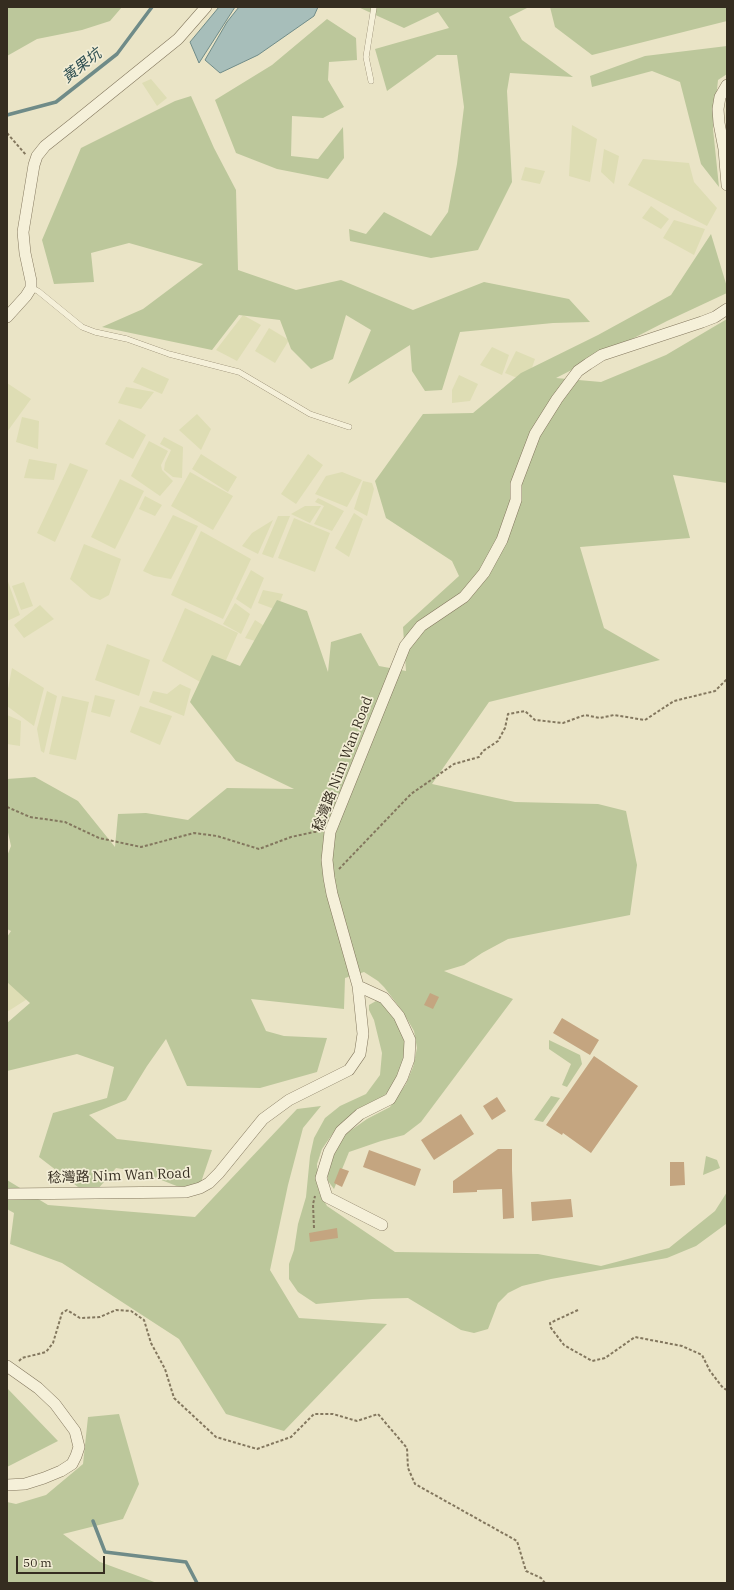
<!DOCTYPE html>
<meta charset="utf-8">
<style>
body{margin:0}
#map{position:relative;width:734px;height:1590px;overflow:hidden;background:#eae4c6;font-family:"IBM Plex Serif",serif}
canvas{display:block}
.frame{position:absolute;inset:0;border:8px solid #352d20;pointer-events:none}
.scale{position:absolute;left:16px;top:1556px;width:89px;height:18px;box-sizing:border-box;border:2px solid #352d20;border-top:0;padding-left:5px;font-size:12px;line-height:14px;white-space:nowrap;color:#352d20;-webkit-text-stroke:3px #f2edd5;paint-order:stroke}
</style>
<div id="map">
<canvas width="734" height="1590"></canvas>
<div class="frame"></div>
<div class="scale">50 m</div>
</div>
<script>
const ctx = document.querySelector('canvas').getContext('2d');
ctx.lineJoin = 'round';
function paint(path, color) { ctx.fillStyle = color; ctx.fill(path, 'evenodd'); }
const shape = rows => new Path2D(rows.map(r => 'M' + r).join(''));
function trace(path, color, width, dash) { ctx.strokeStyle = color; ctx.lineWidth = width; ctx.lineCap = dash ? 'butt' : 'round'; ctx.setLineDash(dash || []); ctx.stroke(path); }
function label(font, color, halo, rows, align = 'center') {
  ctx.font = font + ' "IBM Plex Serif","Noto Sans SC",serif'; ctx.lineWidth = 3.5; ctx.setLineDash([]); ctx.textBaseline = 'middle'; ctx.strokeStyle = halo; ctx.fillStyle = color; for (const [text, x, y, turn = 0] of rows) {
    ctx.save(); ctx.translate(x, y); ctx.rotate((+turn || 0) * Math.PI / 180); ctx.textAlign = isNaN(turn) ? turn : align; if (halo) ctx.strokeText(text, 0, 0); ctx.fillText(text, 0, 0); ctx.restore();
  }
}
paint(shape([
 [151,79,167,98,157,106,142,83],
 [572,125,597,139,590,182,569,176],
 [604,149,619,156,614,184,601,172],
 [643,159,689,163,694,182,717,208,707,226,628,185],
 [525,167,545,171,540,184,521,180],
 [651,206,669,219,661,229,642,218],
 [674,220,705,229,694,255,663,238],
 [243,315,261,325,237,361,216,350],
 [269,328,289,340,275,363,255,351],
 [492,347,509,355,502,375,480,365],
 [516,351,535,359,527,382,505,373],
 [142,367,169,379,162,394,133,382],
 [459,375,478,384,470,401,452,403,452,390],
 [7,383,31,399,7,432],
 [126,387,154,392,141,409,118,403],
 [197,414,211,429,201,450,179,430],
 [22,417,39,421,38,449,16,442],
 [119,419,146,435,133,459,105,444],
 [164,437,183,447,182,478,173,477,164,470,165,463,171,450,160,444],
 [149,441,168,451,161,465,162,470,173,481,160,496,131,476],
 [201,454,237,477,228,492,192,469],
 [308,454,323,465,296,504,281,494],
 [29,459,57,464,54,480,24,478],
 [70,463,88,470,55,542,37,533],
 [190,472,233,496,213,530,171,506],
 [342,472,362,480,347,507,315,494,326,476],
 [120,479,144,491,115,549,91,537],
 [363,481,372,483,374,489,367,516,354,509],
 [145,496,162,505,155,516,139,509],
 [318,498,344,511,332,531,314,524,324,506,315,502],
 [305,506,321,506,310,523,291,514],
 [354,513,363,519,349,557,335,548],
 [173,515,198,526,171,579,154,576,143,571],
 [278,516,290,516,273,558,262,554],
 [294,518,330,533,315,572,278,558],
 [273,520,258,554,242,546,252,533],
 [201,531,251,559,223,619,171,595],
 [84,544,121,559,109,595,100,600,91,597,70,579],
 [251,570,264,578,251,609,236,599],
 [7,579,20,615,7,621],
 [24,582,33,606,21,610,12,586],
 [263,590,283,594,277,610,258,603],
 [235,603,250,614,241,634,223,624],
 [40,605,54,619,24,638,14,625],
 [185,608,238,633,223,667,204,684,162,661],
 [255,620,266,627,259,642,245,638],
 [107,644,150,660,139,696,95,680],
 [12,668,44,688,34,726,7,706,7,694],
 [180,684,191,689,184,716,149,702,153,691,167,694],
 [47,691,57,696,44,753,41,751,37,729],
 [95,695,115,700,110,717,91,712],
 [62,696,89,702,76,760,49,754],
 [140,706,172,716,160,745,130,732],
 [7,715,21,721,20,746,7,744],
 [7,968,38,992,7,1012]
]), '#deddb4');
paint(shape([
 [7,7,122,7,110,21,82,30,37,39,7,56],
 [358,7,529,7,509,17,522,40,573,77,510,73,507,91,512,182,478,250,431,258,350,241,349,229,366,234,384,212,431,236,448,212,457,164,464,107,457,55,437,55,387,91,375,49,449,28,438,12,404,28],
 [550,7,727,7,727,21,592,55,555,27],
 [327,19,356,38,357,60,329,62,328,80,344,107,323,118,292,116,291,156,318,159,343,127,344,158,328,179,277,169,236,153,215,100,272,65],
 [727,46,727,74,718,80,713,129,719,187,701,164,680,82,652,71,592,87,590,76,645,56],
 [191,96,214,148,236,190,238,270,296,290,341,280,413,310,484,282,569,299,590,322,553,323,460,332,442,390,425,391,412,371,410,345,348,384,371,330,346,315,333,359,311,369,291,349,280,320,239,315,212,350,102,327,143,309,203,264,129,243,91,253,94,282,54,284,42,240,81,148,175,101],
 [711,234,727,287,727,293,667,321,556,378,601,382,666,355,727,319,727,483,673,475,690,538,580,547,604,628,660,660,489,702,432,784,515,802,598,804,626,811,637,865,630,915,508,939,482,953,464,965,444,971,513,999,421,1122,404,1135,381,1141,349,1152,334,1189,328,1181,328,1170,338,1144,347,1133,367,1119,390,1107,406,1084,413,1067,417,1048,414,1031,403,1012,384,987,378,981,364,972,345,978,344,1009,251,999,266,1031,284,1036,327,1038,317,1072,260,1088,187,1086,166,1039,147,1066,126,1100,89,1115,117,1139,212,1150,197,1194,141,1172,116,1168,91,1197,39,1157,53,1113,107,1098,114,1067,77,1054,7,1071,7,1023,30,1003,7,982,7,937,11,931,7,929,7,856,11,846,7,828,7,779,35,777,78,801,115,847,118,814,146,813,188,820,227,788,294,789,236,761,190,702,212,655,240,666,277,600,307,611,328,672,331,642,361,633,379,666,406,671,403,627,459,576,452,561,386,518,375,481,423,414,473,413,521,373,598,335,671,295],
 [376,1001,383,1003,394,1018,403,1033,405,1049,402,1067,394,1085,382,1098,359,1111,338,1126,322,1149,317,1164,318,1184,321,1195,327,1206,395,1252,538,1254,601,1266,669,1248,715,1211,727,1192,726,1224,696,1246,667,1258,551,1279,522,1286,508,1293,498,1303,488,1329,474,1333,461,1330,408,1298,372,1299,316,1304,298,1292,289,1279,289,1264,294,1250,298,1224,306,1197,310,1156,314,1138,325,1118,340,1106,366,1094,380,1075,382,1053,374,1020,369,1010,369,1005],
 [549,1040,580,1055,582,1064,567,1087,562,1085,571,1064,549,1049],
 [551,1096,560,1098,543,1122,534,1120],
 [321,1106,303,1128,288,1185,270,1270,299,1318,387,1324,284,1431,226,1414,179,1339,62,1263,10,1244,14,1213,7,1209,7,1180,48,1205,195,1217,297,1109],
 [706,1156,717,1160,720,1168,703,1175],
 [7,1388,58,1441,7,1467],
 [119,1414,139,1484,123,1519,63,1534,100,1562,157,1583,7,1583,7,1502,16,1504,46,1495,83,1464,88,1417]
]), '#bcc79b');
const water = shape([
 [219,7,235,7,199,63,190,42,219,7],
 [239,7,318,7,314,16,258,55,220,73,205,60,227,22,239,7]
]);
paint(water, '#a7beba');
trace(water, '#6f8b88', 1);
trace(shape([
 [7,115,56,102,117,54,152,7],
 [93,1521,105,1552,186,1562,197,1583]
]), '#6f8b88', 3.5);
paint(shape([
 [430,993,439,997,433,1009,424,1005],
 [562,1018,599,1040,590,1055,553,1033],
 [594,1056,638,1086,591,1153,563,1133,562,1135,546,1125],
 [497,1097,506,1111,492,1120,483,1106],
 [461,1114,474,1134,434,1160,421,1140],
 [498,1149,512,1149,512,1170,514,1218,503,1219,502,1189,477,1190,477,1192,453,1193,453,1181],
 [369,1150,421,1169,415,1186,363,1167],
 [670,1162,684,1162,685,1185,670,1186],
 [340,1168,349,1171,342,1187,334,1183],
 [571,1199,573,1217,532,1221,531,1202],
 [337,1228,338,1238,310,1242,309,1233]
]), '#c4a580');
const lane = shape([
 [371,81,366,57,374,7],
 [31,288,38,291,82,327,95,332,127,339,169,354,239,372,310,414,349,427]
]);
const street = shape([
 [727,85,720,97,718,109,719,123,724,149,727,185],
 [7,317,26,296,31,288,31,281,25,253,23,232,34,165,37,156,45,146,74,123,178,39,206,7],
 [358,986,384,998,399,1016,410,1040,409,1059,402,1078,390,1099,360,1114,341,1131,329,1152,321,1178,327,1197,382,1225],
 [7,1194,186,1192,200,1188,209,1183,219,1173,263,1119,289,1100,349,1070,360,1054,363,1034,358,986,332,894,329,878,327,860,330,832,405,646,421,626,464,597,484,573,502,540,516,500,516,484,535,434,557,399,578,371,588,364,602,355,702,322,715,317,727,309],
 [7,1366,38,1388,55,1404,75,1431,79,1447,76,1456,72,1464,61,1471,44,1478,25,1484,7,1485]
]);
trace(lane, '#83775e', 6);
trace(street, '#83775e', 12);
trace(shape([
 [7,133,26,155],
 [7,807,30,817,65,822,99,838,141,847,194,833,217,836,259,849,291,837,314,832,318,832],
 [339,869,411,794,454,764,479,757,483,751,498,741,505,728,508,714,525,711,535,720,563,723,585,715,600,718,614,715,645,720,674,701,715,691,727,679],
 [314,1228,313,1204,315,1196],
 [578,1310,550,1323,551,1328,564,1345,592,1361,605,1358,635,1337,682,1346,702,1355,710,1371,723,1388,727,1390],
 [19,1361,22,1358,46,1352,53,1343,62,1313,67,1310,80,1318,100,1317,116,1310,131,1311,144,1320,151,1343,165,1369,174,1398,216,1437,257,1449,291,1437,314,1414,333,1414,357,1421,378,1414,407,1448,408,1468,415,1484,517,1541,526,1571,541,1578,545,1583]
]), '#83775e', 2, [3, 2]);
trace(lane, '#f5f0d9', 5.5);
trace(street, '#f5f0d9', 11);
label('14px', '#352d20', '#f2edd5', [
 ["稔灣路 Nim Wan Road",343,764,-69],
 ["稔灣路 Nim Wan Road",119,1176,-2]
]);
label('italic 15px', '#315153', '#f2edd5', [
 ["黃果坑",82,66,-38]
]);
</script>
